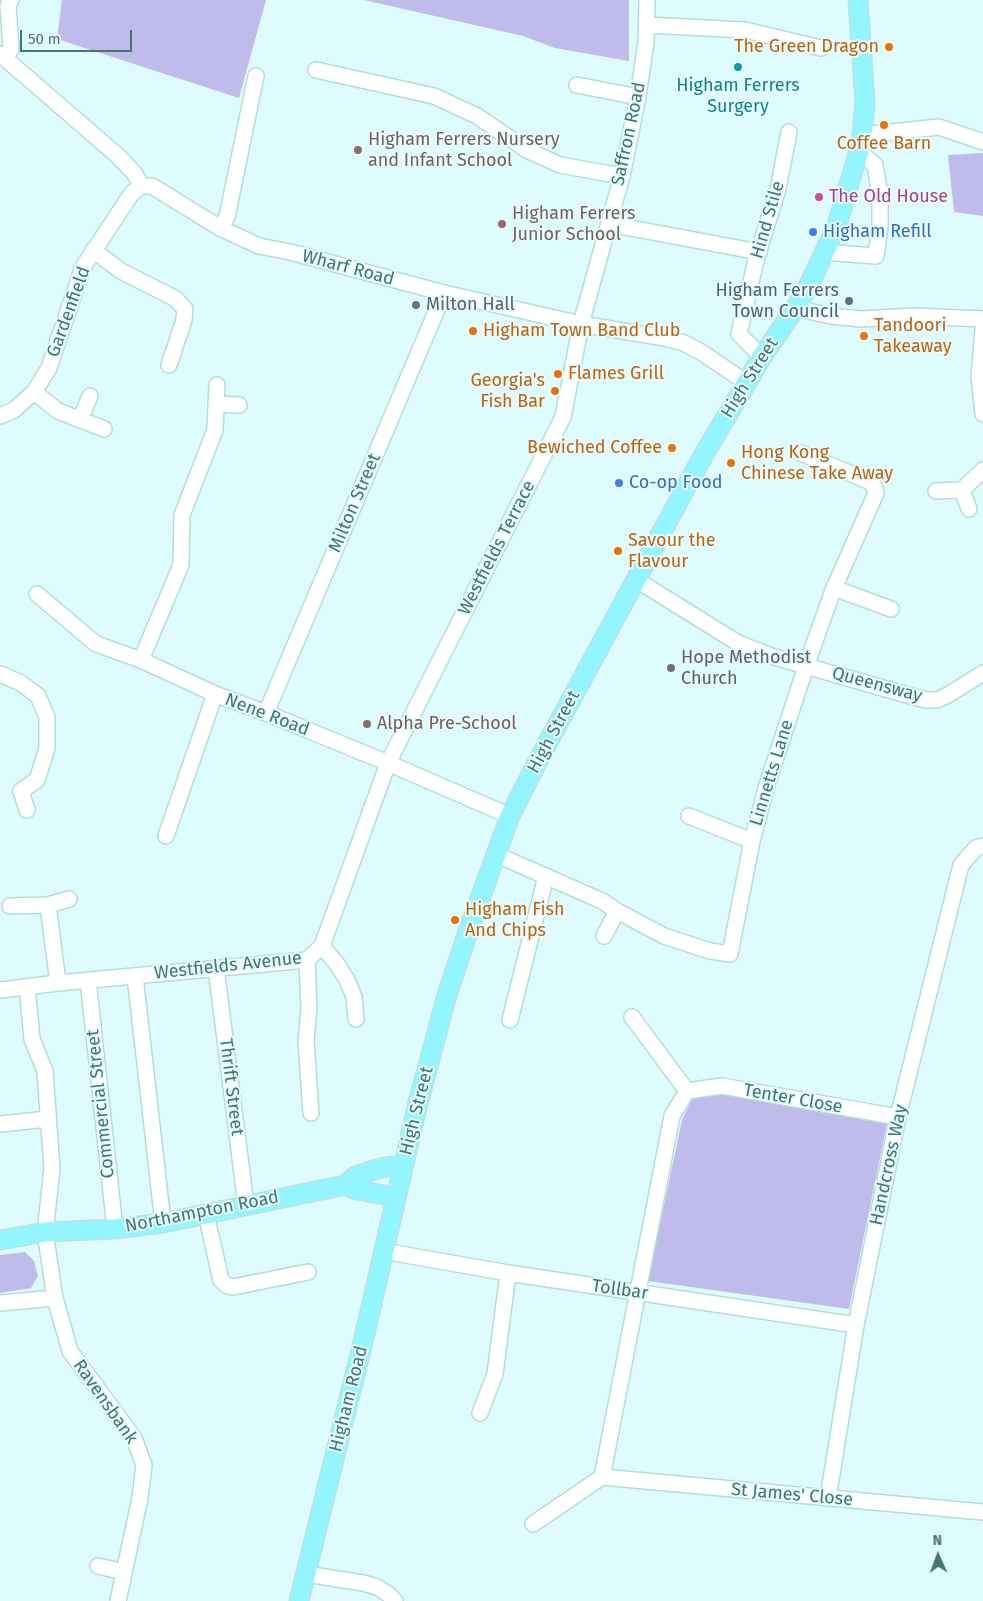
<!DOCTYPE html>
<style>
body{margin:0}
#map{position:relative;width:983px;height:1601px;overflow:hidden;background:#defbfe;font-family:"Fira Sans",sans-serif}
canvas{display:block}
.north{position:absolute;left:913px;top:1531px;width:50px;height:50px;-webkit-text-stroke:4px #e5fdff;paint-order:stroke;rotate:358deg;font-size:14px;font-weight:700;line-height:20px;text-align:center;color:#45756c}
.north::after{content:'';display:block;margin:auto;width:18px;height:22px;background:#45756c;clip-path:polygon(50% 0,100% 100%,50% 72%,0 100%)}
.scale{position:absolute;left:20px;top:30px;width:112px;height:22px;box-sizing:border-box;border:2px solid #45756c;border-top:0;padding-left:6px;font-size:15px;line-height:18px;white-space:nowrap;color:#45756c;-webkit-text-stroke:4px #e5fdff;paint-order:stroke}
</style>
<div id="map">
<canvas width="983" height="1601"></canvas>
<div class="north">N</div>
<div class="scale">50 m</div>
</div>
<script>
const ctx = document.querySelector('canvas').getContext('2d');
ctx.lineJoin = 'round';
function paint(path, color) { ctx.fillStyle = color; ctx.fill(path, 'evenodd'); }
const shape = rows => new Path2D(rows.map(r => 'M' + r).join(''));
function trace(path, color, width, dash) { ctx.strokeStyle = color; ctx.lineWidth = width; ctx.lineCap = dash ? 'butt' : 'round'; ctx.setLineDash(dash || []); ctx.stroke(path); }
function label(font, color, halo, rows, align = 'center') {
  ctx.font = font + ' "Fira Sans",sans-serif'; ctx.lineWidth = 4; ctx.setLineDash([]); ctx.textBaseline = 'middle'; ctx.strokeStyle = halo; ctx.fillStyle = color; for (const [text, x, y, turn = 0] of rows) {
    ctx.save(); ctx.translate(x, y); ctx.rotate((+turn || 0) * Math.PI / 180); ctx.textAlign = isNaN(turn) ? turn : align; if (halo) ctx.strokeText(text, 0, 0); ctx.fillText(text, 0, 0); ctx.restore();
  }
}
paint(shape([
 [62,0,266,0,239,98,57,39],
 [364,0,629,0,629,61,555,48,523,36],
 [983,153,983,216,954,212,948,155],
 [719,1094,887,1124,849,1309,648,1281,682,1120,693,1097],
 [25,1252,34,1261,38,1276,31,1288,0,1293,0,1255]
]), '#bfbcec');
const minor = shape([
 [647,25,745,30,821,48],
 [0,54,118,156,134,173,142,186,152,186,220,228,259,246,290,252,444,293,581,324,665,338,684,343,701,352,747,383],
 [5,58,11,49,8,6,11,0],
 [316,70,434,96,477,116,527,150,560,165,622,176],
 [577,85,638,97],
 [862,135,939,127,983,142],
 [609,224,759,252],
 [220,228,227,217,256,76],
 [93,250,121,271,176,299,185,309,184,320,169,365],
 [824,252,876,256,880,226,880,195,875,165,859,151],
 [798,304,808,311,831,316,861,319,916,316,983,319],
 [983,329,979,377,983,414],
 [762,357,739,334,756,260,778,189,789,132],
 [34,392,58,411,104,429],
 [216,404,239,405],
 [0,416,14,410,34,392,49,368,83,267,132,193,142,186],
 [80,419,90,396],
 [962,490,969,509],
 [936,491,962,490,983,470],
 [635,579,738,643,771,656,914,697,926,700,937,700,948,695,983,673],
 [834,588,891,609],
 [37,594,96,644,141,660,215,694,266,713,388,763,510,816],
 [141,660,181,565,182,515,215,430,217,385],
 [0,674,21,683,38,696,47,717,47,748,37,780,21,791,27,810],
 [266,713,444,293],
 [689,816,752,841],
 [166,836,215,694],
 [495,854,602,901,617,911],
 [48,905,58,983],
 [10,906,48,905,69,899],
 [604,936,617,911,664,936,710,951,730,954,752,841,767,785,806,666,834,588,876,493,873,483,801,453],
 [322,946,337,964,347,980,354,997,356,1019],
 [307,960,309,1008,306,1041,311,1113],
 [216,968,246,1205],
 [135,976,163,1223],
 [88,980,115,1229],
 [27,987,32,1039,45,1071,52,1169,45,1232,55,1298,70,1351,134,1438,144,1465,140,1498,118,1601],
 [0,990,58,983,307,960,322,946,388,763,563,417,581,324,622,176,638,97,646,42,647,0],
 [632,1017,687,1091],
 [510,1020,546,876],
 [898,1117,722,1086,687,1091,672,1116,602,1477,983,1512],
 [0,1124,48,1119],
 [206,1214,221,1280,226,1285,233,1287,308,1272],
 [383,1251,508,1273,856,1325],
 [0,1303,55,1298],
 [480,1413,495,1374,508,1273],
 [828,1498,856,1325,898,1117,961,865,976,848,983,846],
 [533,1524,602,1477],
 [98,1566,124,1572],
 [306,1574,363,1583,377,1587,388,1594,395,1601]
]);
const major = shape([
 [345,1185,357,1190,396,1197],
 [0,1240,45,1232,115,1229,163,1223,345,1185,356,1176,377,1169,391,1166,403,1168],
 [299,1601,363,1342,417,1107,447,995,470,926,510,816,541,755,703,456,762,357,798,304,810,283,837,225,859,151,862,135,865,103,858,0]
]);
trace(minor, '#b4ddda', 18);
trace(major, '#cbd8d6', 21);
trace(minor, '#fff', 15);
trace(major, '#93f5ff', 19);
for (const [x, y, r, color] of [
 [889,47,5,"#e8710a"],
 [738,67,5,"#0f9aa8"],
 [884,125,5,"#e8710a"],
 [358,150,5,"#8d6e63"],
 [819,197,5,"#d1479c"],
 [502,224,5,"#8d6e63"],
 [813,232,5,"#3f7fe0"],
 [849,301,5,"#5c6f8a"],
 [416,305,5,"#6b7280"],
 [473,331,5,"#e8710a"],
 [864,336,5,"#e8710a"],
 [558,374,5,"#e8710a"],
 [555,391,5,"#e8710a"],
 [672,448,5,"#e8710a"],
 [731,463,5,"#e8710a"],
 [619,483,5,"#3f7fe0"],
 [618,551,5,"#e8710a"],
 [671,668,5,"#6b7280"],
 [367,724,5,"#8d6e63"],
 [455,920,5,"#e8710a"]
]) { const dot = new Path2D(); dot.arc(x, y, r, 0, 2 * Math.PI); ctx.fillStyle = color; ctx.fill(dot); trace(dot, '#e5fdff', 2); }
label('18px', '#c56008', '#e5fdff', [
 ["The Green Dragon",879,47,"right"],
 ["Coffee Barn",884,144,"center"],
 ["Tandoori",874,326],
 ["Takeaway",874,347],
 ["Higham Town Band Club",483,331],
 ["Flames Grill",568,374],
 ["Georgia's",545,381,"right"],
 ["Fish Bar",545,402,"right"],
 ["Bewiched Coffee",662,448,"right"],
 ["Hong Kong",741,453],
 ["Chinese Take Away",741,474],
 ["Savour the",628,541],
 ["Flavour",628,562],
 ["Higham Fish",465,910],
 ["And Chips",465,931]
], 'left');
label('18px', '#0d838f', '#e5fdff', [
 ["Higham Ferrers",738,86],
 ["Surgery",738,107]
]);
label('18px', '#45756c', '#e5fdff', [
 ["Saffron Road",629,134,-78],
 ["Hind Stile",768,220,-74],
 ["Wharf Road",348,268,15],
 ["Gardenfield",69,312,-70],
 ["High Street",750,378,-58],
 ["Milton Street",355,503,-67],
 ["Westfields Terrace",497,548,-63],
 ["Queensway",877,685,15],
 ["Nene Road",267,715,21],
 ["High Street",554,732,-62],
 ["Linnetts Lane",772,773,-73],
 ["Westfields Avenue",228,966,-6],
 ["Thrift Street",231,1087,83],
 ["Tenter Close",793,1099,10],
 ["Commercial Street",101,1104,-96],
 ["High Street",417,1111,-76],
 ["Handcross Way",889,1165,-78],
 ["Northampton Road",202,1212,-11],
 ["Tollbar",620,1290,8],
 ["Higham Road",349,1399,-76],
 ["Ravensbank",105,1402,55],
 ["St James' Close",792,1495,5]
]);
label('18px', '#785e54', '#e5fdff', [
 ["Higham Ferrers Nursery",368,140],
 ["and Infant School",368,161],
 ["Higham Ferrers",512,214],
 ["Junior School",512,235],
 ["Alpha Pre-School",377,724]
], 'left');
label('18px', '#b23c85', '#e5fdff', [
 ["The Old House",829,197]
], 'left');
label('18px', '#366cbe', '#e5fdff', [
 ["Higham Refill",823,232],
 ["Co-op Food",629,483]
], 'left');
label('18px', '#4e5e75', '#e5fdff', [
 ["Higham Ferrers",839,291],
 ["Town Council",839,312]
], 'right');
label('18px', '#5b616d', '#e5fdff', [
 ["Milton Hall",426,305],
 ["Hope Methodist",681,658],
 ["Church",681,679]
], 'left');
</script>
